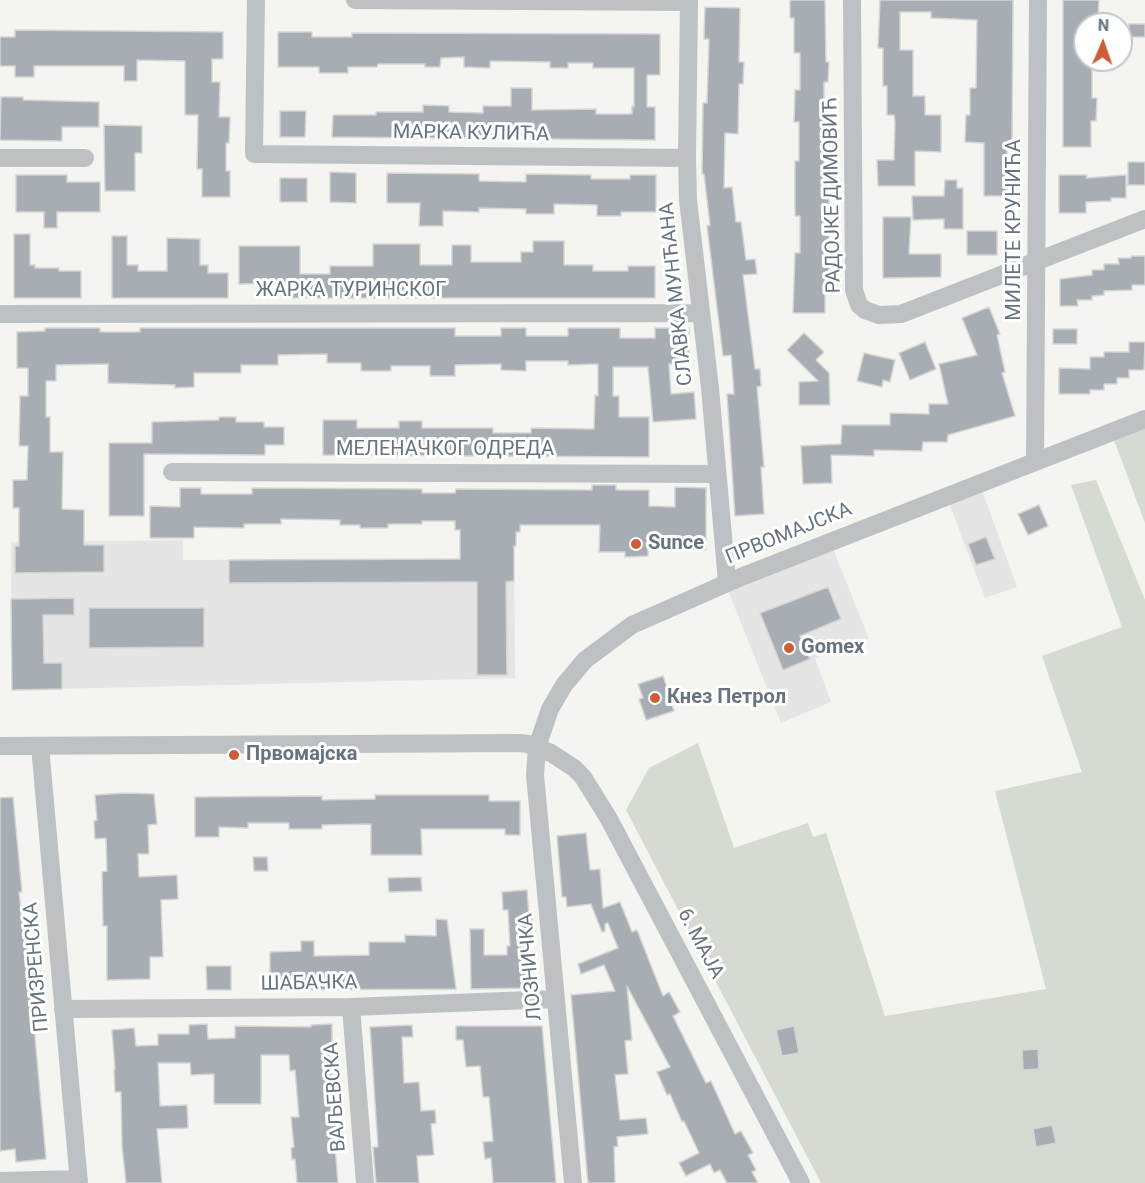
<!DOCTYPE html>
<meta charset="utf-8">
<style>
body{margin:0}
#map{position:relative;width:1145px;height:1183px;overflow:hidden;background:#f4f4f1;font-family:Roboto,sans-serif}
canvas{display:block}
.north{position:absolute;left:1073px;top:12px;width:60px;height:60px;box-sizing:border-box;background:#fff;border:2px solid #c2c7cb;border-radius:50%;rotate:2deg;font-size:16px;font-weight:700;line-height:24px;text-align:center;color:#67737e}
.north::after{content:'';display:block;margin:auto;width:21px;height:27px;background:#cd5c38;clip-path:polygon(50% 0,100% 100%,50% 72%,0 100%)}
</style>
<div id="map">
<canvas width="1145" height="1183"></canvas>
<div class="north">N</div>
</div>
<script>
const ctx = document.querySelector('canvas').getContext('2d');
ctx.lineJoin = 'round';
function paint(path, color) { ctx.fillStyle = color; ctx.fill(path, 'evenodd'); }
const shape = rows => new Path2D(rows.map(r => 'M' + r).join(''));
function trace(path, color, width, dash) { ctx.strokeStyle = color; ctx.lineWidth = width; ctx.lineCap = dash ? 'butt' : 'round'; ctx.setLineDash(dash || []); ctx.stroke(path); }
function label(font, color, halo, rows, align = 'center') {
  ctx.font = font + ' Roboto,sans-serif'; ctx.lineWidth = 6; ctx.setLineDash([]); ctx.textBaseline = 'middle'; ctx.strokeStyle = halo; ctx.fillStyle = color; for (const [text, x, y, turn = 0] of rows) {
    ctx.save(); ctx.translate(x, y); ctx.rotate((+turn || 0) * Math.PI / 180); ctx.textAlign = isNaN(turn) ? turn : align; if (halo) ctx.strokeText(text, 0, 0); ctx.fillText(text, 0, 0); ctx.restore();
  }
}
paint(shape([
 [982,490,1017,587,985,598,949,503],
 [183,540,183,560,514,558,515,678,12,690,11,542],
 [832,546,869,639,815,658,831,702,781,723,727,588]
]), '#e4e5e4');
paint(shape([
 [1145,427,1145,523,1114,440],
 [1096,480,1145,600,1145,1183,821,1183,626,810,649,768,698,743,734,848,808,823,813,837,826,833,885,1016,1046,989,995,791,1082,772,1042,656,1122,627,1071,485]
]), '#d5dad2');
const building = shape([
 [790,0,825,0,826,62,829,62,828,82,824,82,824,196,829,196,829,284,825,284,825,313,793,313,795,253,800,253,800,216,795,216,795,161,799,161,799,122,794,122,795,90,800,90,800,53,794,53,794,18,790,18,790,0],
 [880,0,1013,0,1012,143,1007,143,1007,196,984,196,984,143,965,142,966,115,970,115,970,88,976,88,977,20,931,18,931,12,900,12,900,50,913,50,913,96,925,96,925,115,941,115,941,152,915,151,915,186,878,186,877,160,894,160,895,122,894,115,887,115,887,86,883,86,883,48,878,48,880,0],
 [1063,0,1099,0,1098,14,1094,14,1094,24,1085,24,1085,60,1092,60,1092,98,1097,98,1096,121,1091,121,1091,147,1063,147,1063,0],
 [705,7,740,8,739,62,744,62,743,84,739,84,738,134,725,133,724,188,732,187,736,222,741,222,746,260,755,259,757,274,743,275,755,369,760,369,761,386,757,387,764,467,761,467,764,514,735,516,727,394,734,394,731,355,723,356,707,226,710,225,704,174,702,174,703,103,707,103,709,39,704,39,705,7],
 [1129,24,1145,24,1145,37,1129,37,1129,24],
 [15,30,223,32,223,59,212,59,212,82,220,82,219,117,230,117,229,143,226,143,226,171,230,171,230,197,202,197,202,169,197,169,198,115,185,115,185,61,137,60,137,81,124,81,124,66,34,66,34,77,15,77,15,66,0,66,0,37,15,37,15,30],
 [278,32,312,32,312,37,352,37,352,33,660,34,660,75,647,75,647,107,655,107,655,140,332,137,333,115,376,115,376,112,423,112,423,105,449,106,449,112,483,113,483,106,511,106,511,88,532,88,532,110,596,109,596,114,632,114,632,106,634,107,634,68,593,68,593,63,568,63,568,68,550,68,550,62,490,61,490,68,464,67,464,57,441,58,440,67,425,67,425,64,378,64,377,67,348,67,348,73,319,73,319,67,278,67,278,32],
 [1,97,23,97,23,100,99,102,99,127,62,127,62,141,0,140,1,97],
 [280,111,306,111,305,137,280,137,280,111],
 [104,125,142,126,142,153,135,153,135,191,105,191,104,125],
 [1128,162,1145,162,1145,185,1128,185,1128,162],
 [330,172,356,173,356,203,330,202,330,172],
 [387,173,479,174,479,181,526,182,526,174,591,175,591,179,630,179,630,175,656,175,656,212,621,212,621,216,597,216,597,205,554,204,554,214,526,214,526,209,479,208,479,212,443,211,443,226,419,226,420,203,387,203,387,173],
 [16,175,67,175,67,182,100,182,100,212,57,212,57,228,44,228,44,212,16,212,16,175],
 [1059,175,1087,175,1086,178,1126,175,1126,198,1111,198,1111,201,1086,202,1086,213,1059,213,1059,175],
 [280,178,307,178,307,202,280,202,280,178],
 [945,180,957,180,957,188,963,188,963,229,944,229,944,219,913,220,912,196,944,196,945,180],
 [883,217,911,217,909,254,941,254,941,277,883,278,883,217],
 [967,231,997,231,997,255,967,255,967,231],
 [14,234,30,234,30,265,35,265,35,268,59,268,59,271,81,271,81,298,14,298,14,234],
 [112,236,127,236,127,265,138,265,138,271,167,271,167,238,200,239,200,265,208,265,208,273,228,273,228,298,112,298,112,236],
 [533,241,564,241,564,265,593,265,593,271,628,271,628,266,655,266,655,298,284,298,284,283,239,284,239,246,300,246,300,274,330,274,330,266,373,266,373,244,420,244,420,265,452,265,452,245,471,245,471,262,521,262,521,252,533,252,533,241],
 [1131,256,1145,256,1145,285,1132,285,1132,290,1104,291,1104,295,1092,296,1092,300,1077,300,1078,306,1060,306,1060,279,1092,275,1092,270,1104,270,1104,264,1119,264,1118,258,1131,258,1131,256],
 [989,307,1000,334,997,335,1005,372,1002,373,1015,416,948,435,947,442,923,442,922,451,874,450,874,456,831,455,832,483,803,484,801,446,841,444,842,425,890,425,890,413,929,414,929,404,948,404,939,364,977,355,962,318,989,307],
 [45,328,100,328,100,332,140,332,140,328,455,328,455,336,501,336,501,328,526,328,526,336,568,336,568,328,620,328,620,338,655,338,655,328,689,328,689,364,669,364,671,394,694,392,696,419,653,422,648,367,613,367,613,396,619,396,619,417,649,417,649,457,323,455,323,420,357,420,357,428,399,428,399,421,422,421,422,428,493,428,493,433,531,433,531,428,594,429,595,395,598,396,598,364,568,365,568,361,526,361,526,371,501,370,501,364,455,365,455,376,430,376,430,366,391,366,391,371,361,371,361,363,327,363,327,354,278,355,278,365,241,365,241,373,194,373,194,387,175,388,175,385,108,383,108,364,56,365,56,381,46,381,46,417,50,417,50,452,63,452,62,509,84,510,84,545,104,545,104,572,15,573,15,546,19,546,19,508,13,508,13,480,27,480,28,446,19,446,20,396,28,396,28,368,17,368,17,332,45,331,45,328],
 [1053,329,1077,329,1077,344,1053,344,1053,329],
 [804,333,824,352,816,360,829,373,830,405,799,405,799,382,818,381,787,350,804,333],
 [925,342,936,369,910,380,899,353,925,342],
 [1129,342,1145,342,1144,370,1129,370,1129,378,1117,378,1117,384,1104,384,1104,390,1090,390,1090,394,1059,394,1059,368,1090,369,1090,357,1104,357,1104,352,1129,352,1129,342],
 [864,353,895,360,890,382,883,380,882,387,857,381,864,353],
 [219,417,236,417,236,422,264,422,264,427,284,427,284,445,265,445,265,455,144,454,144,516,109,516,109,443,152,443,152,422,219,420,219,417],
 [592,485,616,485,616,490,649,490,649,506,675,507,675,487,706,488,706,550,681,550,681,540,648,540,648,556,625,557,625,552,599,552,600,525,520,525,520,532,516,532,516,546,514,546,514,581,506,582,507,675,477,675,477,582,229,583,229,560,460,559,460,530,455,530,455,521,422,521,422,524,388,524,388,528,360,528,360,525,340,525,340,520,281,519,281,524,244,524,244,528,194,527,194,538,150,538,150,506,180,507,180,488,201,488,201,494,252,494,252,488,422,489,422,493,455,493,456,489,592,490,592,485],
 [1039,505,1048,526,1028,535,1018,514,1039,505],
 [986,537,995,559,976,565,968,544,986,537],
 [828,587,841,619,800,636,810,659,783,670,760,613,828,587],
 [74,598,74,615,43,615,44,663,62,663,62,689,12,690,11,599,74,598],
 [89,608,204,608,204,647,89,648,89,608],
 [663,676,668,690,674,688,679,703,672,705,674,711,646,720,639,699,643,698,638,684,663,676],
 [125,793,154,794,157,824,148,825,149,854,138,854,139,877,177,875,178,899,161,900,163,957,150,957,150,979,107,980,107,926,103,926,102,872,107,871,106,838,95,839,94,821,97,820,95,795,125,793],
 [375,795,489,795,489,801,520,801,520,835,505,835,505,829,421,829,422,855,371,855,371,824,322,825,322,829,289,829,289,823,248,823,248,828,219,827,219,837,195,837,195,797,322,796,322,800,375,799,375,795],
 [13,797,22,892,19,892,23,927,25,927,46,1159,16,1162,15,1149,0,1151,0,798,13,797],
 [586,833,590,870,600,869,603,908,620,902,632,932,637,930,663,996,669,992,680,1012,673,1016,706,1083,711,1081,735,1134,741,1131,753,1153,748,1155,756,1170,752,1172,758,1183,727,1183,720,1170,714,1173,710,1164,686,1176,679,1163,699,1153,684,1121,682,1122,670,1094,667,1095,657,1072,670,1067,627,986,632,1040,625,1041,628,1074,615,1075,620,1120,646,1118,648,1134,617,1137,618,1146,614,1147,615,1183,588,1183,571,995,615,991,604,965,581,974,578,964,618,948,608,923,605,924,605,931,602,932,591,904,567,907,566,897,562,897,557,836,586,833],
 [253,857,267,857,268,871,254,871,253,857],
 [421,877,422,891,389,892,388,878,421,877],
 [527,890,529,917,532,917,533,932,525,932,525,962,528,962,528,988,471,989,470,929,484,929,484,955,507,955,507,946,510,946,508,910,503,910,502,892,527,890],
 [436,919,447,920,456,989,270,990,270,952,301,951,301,941,314,941,314,956,369,955,369,942,405,942,405,935,436,936,436,919],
 [206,966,231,966,231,990,207,990,206,966],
 [207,1024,208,1039,235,1038,235,1026,311,1027,311,1025,332,1024,332,1050,329,1050,339,1133,334,1134,338,1183,297,1183,295,1159,292,1160,291,1148,294,1147,291,1117,299,1117,295,1070,290,1071,289,1055,261,1055,261,1104,214,1104,214,1074,191,1075,190,1063,158,1063,160,1106,187,1105,188,1128,157,1129,162,1183,126,1183,122,1146,121,1092,115,1092,114,1069,115,1069,112,1030,134,1028,136,1046,158,1045,158,1034,189,1034,189,1025,207,1024],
 [412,1025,413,1037,402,1037,404,1083,419,1082,421,1111,435,1110,436,1123,431,1124,434,1155,417,1156,419,1183,376,1183,373,1147,378,1147,370,1027,412,1025],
 [456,1026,542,1026,556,1183,493,1183,491,1158,485,1159,483,1142,493,1141,489,1097,483,1097,480,1066,466,1067,463,1040,456,1040,456,1026],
 [794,1026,799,1053,782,1056,776,1030,794,1026],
 [1038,1049,1039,1069,1023,1070,1022,1050,1038,1049],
 [1052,1125,1056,1143,1036,1147,1033,1129,1052,1125]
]);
paint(building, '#a7adb2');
trace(building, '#d5d5d3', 1.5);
trace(shape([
 [256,0,254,154,687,158],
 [355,0,689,2],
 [689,0,687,158,688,200,710,388,727,582],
 [852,0,854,290,859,305,865,310,879,315,901,314,1145,219],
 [0,158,85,158],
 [0,314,701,313],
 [1035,461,1038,0],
 [172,472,717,474],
 [0,746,520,743,528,744,551,753,574,768,583,777,609,819,801,1183],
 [40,746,79,1183],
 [351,1007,365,1183],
 [63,1009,351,1007,556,999],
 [0,1181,79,1179],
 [573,1183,535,775,537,747,550,709,564,685,585,660,632,625,741,577,1145,419]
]), '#bec1c4', 18);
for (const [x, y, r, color] of [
 [636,544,6,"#cd5c38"],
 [789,648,6,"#cd5c38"],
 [655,698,6,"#cd5c38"],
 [234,755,6,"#cd5c38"]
]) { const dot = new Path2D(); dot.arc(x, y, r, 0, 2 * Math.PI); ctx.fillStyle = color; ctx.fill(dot); trace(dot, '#fff', 2); }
label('20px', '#67737e', '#fff', [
 ["МАРКА КУЛИЋА",471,134,1],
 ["РАДОЈКЕ ДИМОВИЋ",833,195,-91],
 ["МИЛЕТЕ КРУНИЋА",1015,230,-90],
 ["ЖАРКА ТУРИНСКОГ",351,291],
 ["СЛАВКА МУНЋАНА",677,294,-96],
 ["МЕЛЕНАЧКОГ ОДРЕДА",445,450],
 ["ПРВОМАЈСКА",789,534,-22],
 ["6. МАЈА",700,944,62],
 ["ПРИЗРЕНСКА",37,967,-95],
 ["ЛОЗНИЧКА",531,967,-95],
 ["ШАБАЧКА",309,984,-1],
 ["ВАЉЕВСКА",336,1097,-94]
]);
label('bold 20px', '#67737e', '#fff', [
 ["Sunce",648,544],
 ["Gomex",801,648],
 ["Кнез Петрол",667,698],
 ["Првомајска",246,755]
], 'left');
</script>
